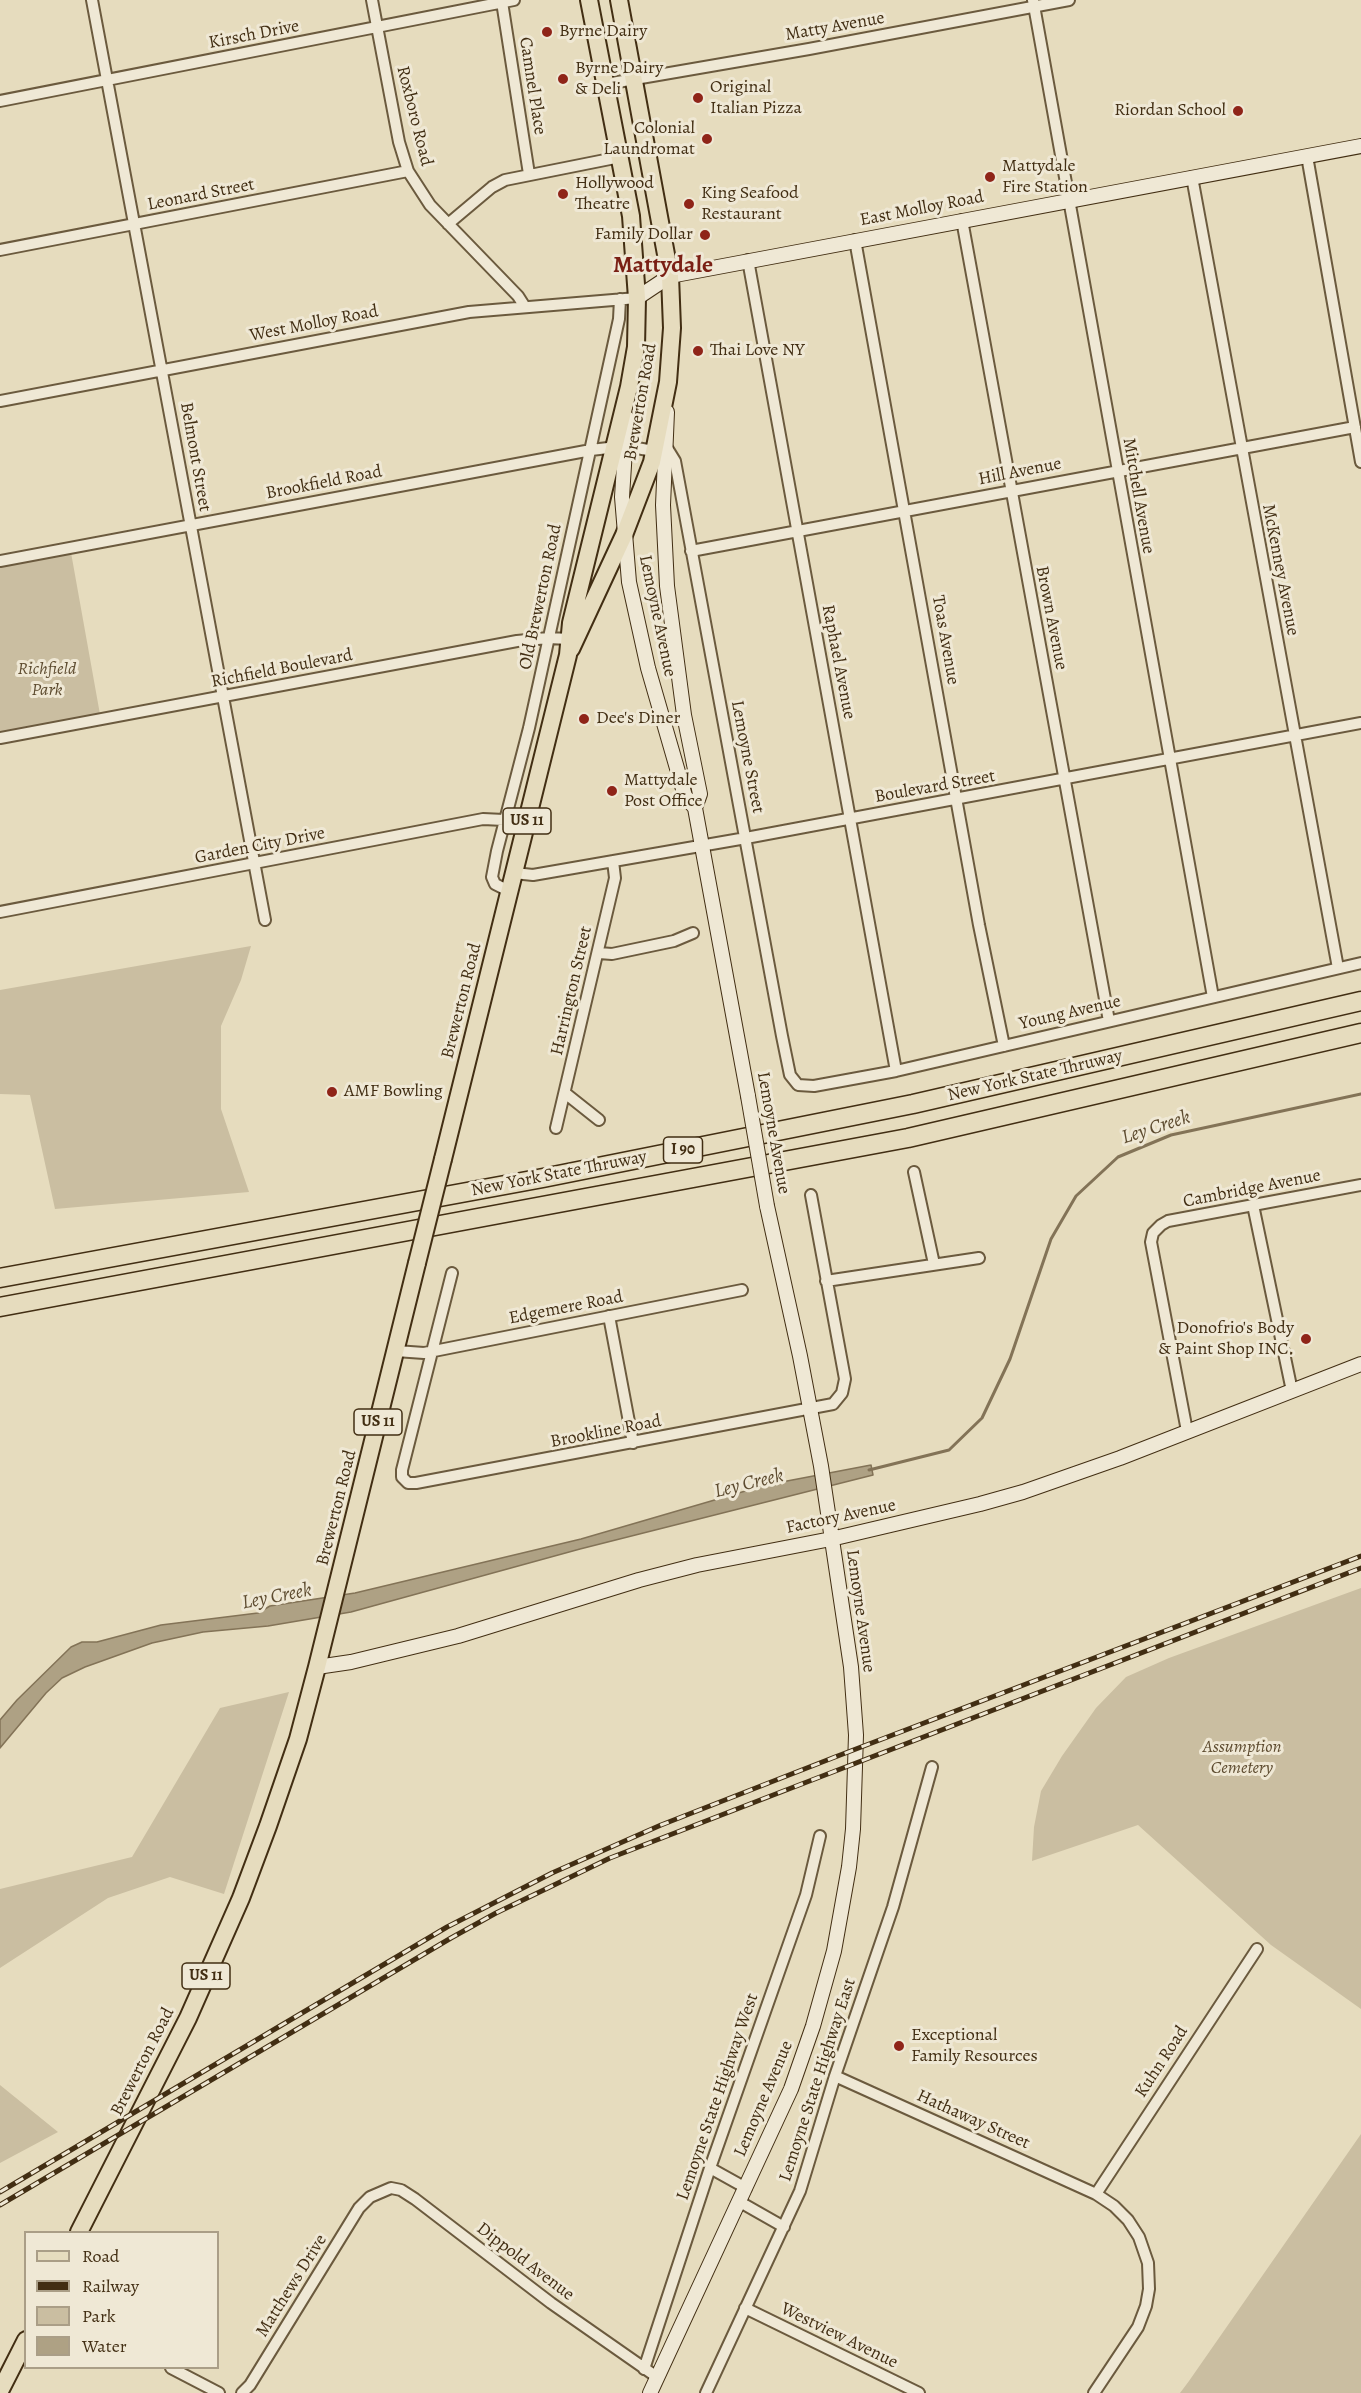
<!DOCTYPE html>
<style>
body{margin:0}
#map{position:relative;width:1361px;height:2393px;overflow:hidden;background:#e6dcbe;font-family:Alegreya,serif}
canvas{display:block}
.legend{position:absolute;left:24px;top:2231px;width:195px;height:138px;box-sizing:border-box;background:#efe8d5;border:2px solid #aa9e87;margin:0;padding:8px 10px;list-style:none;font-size:18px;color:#422e13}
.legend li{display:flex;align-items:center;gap:12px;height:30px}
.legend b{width:30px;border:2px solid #aa9e87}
</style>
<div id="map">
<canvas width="1361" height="2393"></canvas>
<ul class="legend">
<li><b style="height:8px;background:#e6dcbe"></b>Road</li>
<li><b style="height:8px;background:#422e13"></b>Railway</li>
<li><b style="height:16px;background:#cabea1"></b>Park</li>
<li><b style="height:16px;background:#aea184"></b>Water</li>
</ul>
</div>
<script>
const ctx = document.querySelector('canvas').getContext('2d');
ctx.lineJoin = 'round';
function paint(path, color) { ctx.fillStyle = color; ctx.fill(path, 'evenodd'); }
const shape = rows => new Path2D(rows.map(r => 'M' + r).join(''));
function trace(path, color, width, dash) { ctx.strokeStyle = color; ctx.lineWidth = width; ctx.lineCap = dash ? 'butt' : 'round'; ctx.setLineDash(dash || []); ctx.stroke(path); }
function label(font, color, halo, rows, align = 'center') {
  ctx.font = font + ' Alegreya,serif'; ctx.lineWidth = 6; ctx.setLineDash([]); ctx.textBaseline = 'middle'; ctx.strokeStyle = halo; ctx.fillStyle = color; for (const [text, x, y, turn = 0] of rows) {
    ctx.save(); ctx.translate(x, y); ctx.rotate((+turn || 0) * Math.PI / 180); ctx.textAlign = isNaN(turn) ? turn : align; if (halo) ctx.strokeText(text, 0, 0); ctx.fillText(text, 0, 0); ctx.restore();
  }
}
paint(shape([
 [70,547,101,720,0,738,0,561],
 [251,946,241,980,221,1026,221,1109,249,1192,55,1209,30,1095,0,1094,0,990],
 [1361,1588,1361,2009,1271,1945,1138,1825,1032,1861,1034,1827,1041,1791,1062,1756,1096,1708,1126,1677,1169,1658],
 [289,1692,224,1894,170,1877,108,1898,0,1968,0,1889,132,1857,220,1708],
 [0,2085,58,2132,0,2163],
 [1361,2134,1361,2393,1180,2393,1189,2381]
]), '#cabea1');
const water = shape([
 [871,1465,873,1475,580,1549,351,1612,268,1626,203,1632,152,1643,85,1667,62,1678,46,1693,0,1748,0,1720,17,1700,71,1647,82,1642,97,1642,161,1625,258,1613,270,1606,355,1593,581,1539,766,1485,871,1465]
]);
paint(water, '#aea184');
trace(water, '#837357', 1.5);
trace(shape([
 [869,1470,949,1450,982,1418,1010,1359,1051,1239,1076,1196,1118,1157,1171,1135,1361,1094]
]), '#837357', 3);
const street = shape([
 [92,0,265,920],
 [372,0,399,142,408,171,430,205,518,296,525,307],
 [1033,0,1213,997],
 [502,2,529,174],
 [606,84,809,49,1069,0],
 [0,101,514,0],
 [1307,156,1361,462],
 [1192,177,1338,968],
 [962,220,1109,1021],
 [448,224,492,187,505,180,620,157],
 [855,240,979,925,1004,1046],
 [0,250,408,171],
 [748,260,896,1071],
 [0,401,469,312,637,298],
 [667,448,675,461,782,1036,790,1075,798,1085,814,1086,896,1071,1361,963],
 [691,551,1355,427],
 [0,561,591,450,625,446,654,451],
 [0,738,517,641,548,638,570,639],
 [514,873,533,875,746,838,1361,723],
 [509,891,495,884,492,877,497,851,529,728,619,319,620,299],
 [0,912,483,819,504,820,525,827],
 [599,953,612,954,674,941,693,933],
 [565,1093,599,1120],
 [556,1128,615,878,613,861],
 [914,1172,934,1264],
 [1253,1205,1292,1391],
 [452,1273,402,1470,402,1477,408,1483,416,1483,833,1404,842,1393,845,1379,811,1195],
 [826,1281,979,1258],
 [609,1316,633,1443],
 [396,1351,424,1353,742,1290],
 [1187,1431,1151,1242,1153,1233,1161,1225,1168,1221,1361,1185],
 [835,2076,1096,2194,1114,2206,1128,2220,1139,2237,1148,2263,1149,2289,1146,2306,1138,2327,1094,2393],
 [710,2168,746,2188],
 [1096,2194,1257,1949],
 [740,2202,784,2227],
 [745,2308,919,2393],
 [171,2368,219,2393],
 [644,2369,710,2168,806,1895,820,1836],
 [242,2393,250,2385,359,2208,370,2197,391,2188,401,2190,415,2199,551,2303,657,2377],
 [706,2393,800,2191,835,2076,893,1907,932,1767]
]);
const secondary = shape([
 [637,298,670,276,1361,146],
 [667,412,663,505,667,586,684,715,700,794,695,808],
 [627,418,622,497,629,582,648,668,685,796,695,808,748,1096],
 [317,1667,351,1662,458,1636,639,1580,697,1565,831,1539,980,1504,1023,1492,1120,1458,1361,1364],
 [650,2393,791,2089,813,2026,834,1951,849,1867,853,1829,856,1735,851,1667,821,1466,800,1356,767,1206]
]);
const primary = shape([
 [571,649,624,535,652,462,668,382,672,328,670,276,619,0],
 [443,1159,568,655,571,623,629,387,636,347,637,298,631,216,589,0],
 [79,2232,188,2018,241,1898,268,1826,298,1739,317,1667,417,1263],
 [0,2391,26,2340]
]);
const highway = shape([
 [0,1278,543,1178,913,1104,1361,1001],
 [0,1307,908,1138,1361,1033]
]);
trace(street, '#6b5a3e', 14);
trace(secondary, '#422e13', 16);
trace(primary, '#422e13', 20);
trace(highway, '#422e13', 21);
trace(street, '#efe8d5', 10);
trace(secondary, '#efe8d5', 14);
trace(primary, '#e6dcbe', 16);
trace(highway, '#e6dcbe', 18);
const rail = shape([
 [0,2192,447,1927,552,1873,661,1825,835,1757,1361,1556],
 [0,2205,451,1938,496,1913,610,1858,1361,1568]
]);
trace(rail, '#422e13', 5);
trace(rail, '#efe8d5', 3, [9]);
const secondaryBridge = shape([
 [748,1096,767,1206]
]);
const primaryBridge = shape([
 [417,1263,443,1159]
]);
trace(secondaryBridge, '#422e13', 16, []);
trace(primaryBridge, '#422e13', 20, []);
trace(secondaryBridge, '#efe8d5', 14);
trace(primaryBridge, '#e6dcbe', 16);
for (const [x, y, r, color] of [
 [547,32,6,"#8f2418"],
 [563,79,6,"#8f2418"],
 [698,98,6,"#8f2418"],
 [1238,111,6,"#8f2418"],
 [707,139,6,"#8f2418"],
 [990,177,6,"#8f2418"],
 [563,194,6,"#8f2418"],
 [689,204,6,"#8f2418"],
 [705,235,6,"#8f2418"],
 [698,351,6,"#8f2418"],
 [584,719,6,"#8f2418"],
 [612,791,6,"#8f2418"],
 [332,1092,6,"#8f2418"],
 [1306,1339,6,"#8f2418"],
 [899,2046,6,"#8f2418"]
]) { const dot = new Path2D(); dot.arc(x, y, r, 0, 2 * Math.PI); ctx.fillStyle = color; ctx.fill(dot); trace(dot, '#efe8d5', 2); }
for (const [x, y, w] of [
 [527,821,48],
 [683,1150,39],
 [378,1422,48],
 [206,1976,48]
]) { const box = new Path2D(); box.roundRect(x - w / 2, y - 13, w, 26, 4.5); ctx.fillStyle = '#efe8d5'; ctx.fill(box); trace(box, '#422e13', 1.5); }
label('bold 16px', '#422e13', null, [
 ["US 11",527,821],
 ["I 90",683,1150],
 ["US 11",378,1422],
 ["US 11",206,1976]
]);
label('18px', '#422e13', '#efe8d5', [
 ["Matty Avenue",835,27,-10],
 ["Kirsch Drive",254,35,-11],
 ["Camnel Place",532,86,81],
 ["Roxboro Road",414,116,76],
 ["Leonard Street",201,195,-11],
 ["East Molloy Road",922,209,-11],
 ["West Molloy Road",314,324,-11],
 ["Brewerton Road",641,402,-80],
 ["Belmont Street",195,457,80],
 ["Hill Avenue",1020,472,-11],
 ["Brookfield Road",324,483,-11],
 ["Mitchell Avenue",1138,496,80],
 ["McKenney Avenue",1280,570,79],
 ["Old Brewerton Road",541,597,-78],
 ["Lemoyne Avenue",657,616,78],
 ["Brown Avenue",1051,618,79],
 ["Toas Avenue",945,640,80],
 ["Raphael Avenue",838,662,79],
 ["Richfield Boulevard",282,669,-11],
 ["Lemoyne Street",747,757,79],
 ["Boulevard Street",935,787,-10],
 ["Garden City Drive",260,846,-11],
 ["Harrington Street",572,991,-77],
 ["Brewerton Road",462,1001,-76],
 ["Young Avenue",1070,1013,-13],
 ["New York State Thruway",1035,1076,-13],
 ["Lemoyne Avenue",773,1133,80],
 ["New York State Thruway",559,1174,-11],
 ["Cambridge Avenue",1252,1189,-11],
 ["Edgemere Road",566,1308,-11],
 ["Brookline Road",606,1432,-11],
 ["Brewerton Road",337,1508,-76],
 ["Factory Avenue",841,1517,-12],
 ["Lemoyne Avenue",860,1611,82],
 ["Brewerton Road",143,2062,-63],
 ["Kuhn Road",1162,2062,-57],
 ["Lemoyne State Highway East",818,2080,-72],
 ["Lemoyne State Highway West",718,2097,-71],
 ["Lemoyne Avenue",764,2099,-67],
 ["Hathaway Street",973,2120,24],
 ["Dippold Avenue",525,2262,37],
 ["Matthews Drive",292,2286,-58],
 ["Westview Avenue",839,2336,26]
]);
label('18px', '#422e13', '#efe8d5', [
 ["Byrne Dairy",559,32],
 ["Byrne Dairy",575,69],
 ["& Deli",575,90],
 ["Original",710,88],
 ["Italian Pizza",710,109],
 ["Riordan School",1226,111,"right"],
 ["Colonial",695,129,"right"],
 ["Laundromat",695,150,"right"],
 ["Mattydale",1002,167],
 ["Fire Station",1002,188],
 ["Hollywood",575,184],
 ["Theatre",575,205],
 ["King Seafood",701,194],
 ["Restaurant",701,215],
 ["Family Dollar",693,235,"right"],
 ["Thai Love NY",710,351],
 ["Dee's Diner",596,719],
 ["Mattydale",624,781],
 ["Post Office",624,802],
 ["AMF Bowling",344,1092],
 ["Donofrio's Body",1294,1329,"right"],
 ["& Paint Shop INC.",1294,1350,"right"],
 ["Exceptional",911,2036],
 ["Family Resources",911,2057]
], 'left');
label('italic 18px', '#5d4b2f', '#efe8d5', [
 ["Richfield",47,670],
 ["Park",47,691],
 ["Assumption",1242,1748],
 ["Cemetery",1242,1769]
]);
label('italic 20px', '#5d4b2f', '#efe8d5', [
 ["Ley Creek",1156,1128,-18],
 ["Ley Creek",749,1484,-14],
 ["Ley Creek",277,1597,-11]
]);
label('bold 24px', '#7a1f14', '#efe8d5', [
 ["Mattydale",663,266]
]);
</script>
